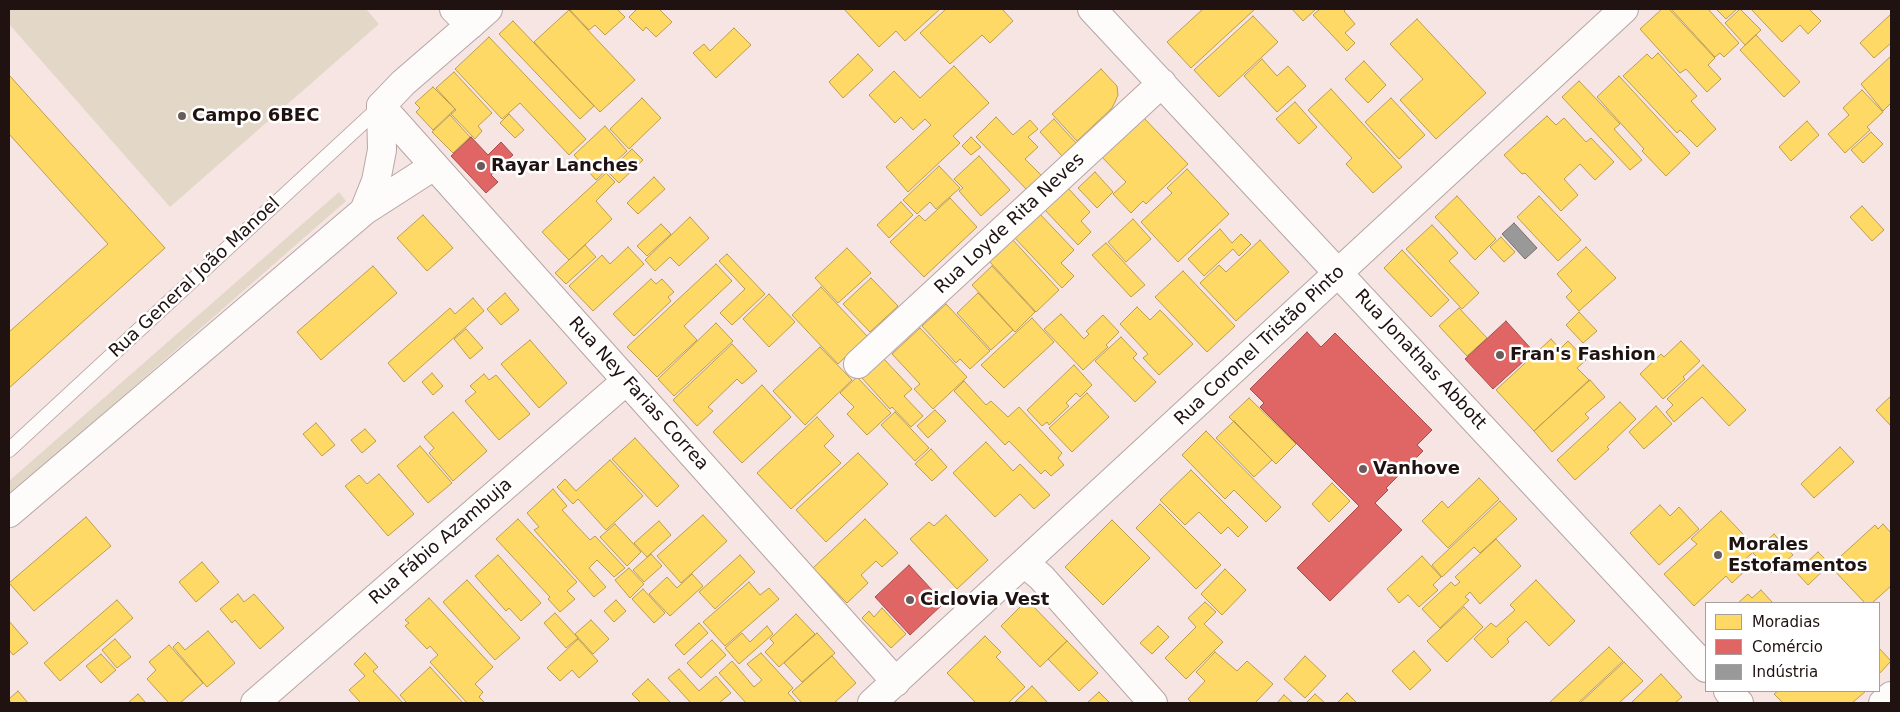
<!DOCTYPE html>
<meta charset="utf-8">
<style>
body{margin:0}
#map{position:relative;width:1900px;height:712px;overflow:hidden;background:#f6e5e2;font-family:"DejaVu Sans",sans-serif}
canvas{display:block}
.frame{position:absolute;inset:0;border:10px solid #1f1210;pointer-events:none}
.legend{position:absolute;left:1705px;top:602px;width:175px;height:90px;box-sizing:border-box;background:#fff;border:1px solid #a5a09f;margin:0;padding:6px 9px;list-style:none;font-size:15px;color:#1f1210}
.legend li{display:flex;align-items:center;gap:10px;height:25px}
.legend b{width:25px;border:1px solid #a5a09f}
</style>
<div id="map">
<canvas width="1900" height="712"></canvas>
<div class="frame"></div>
<ul class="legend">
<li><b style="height:14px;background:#ffd966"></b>Moradias</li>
<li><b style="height:14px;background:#e06666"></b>Comércio</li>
<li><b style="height:14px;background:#999"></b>Indústria</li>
</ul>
</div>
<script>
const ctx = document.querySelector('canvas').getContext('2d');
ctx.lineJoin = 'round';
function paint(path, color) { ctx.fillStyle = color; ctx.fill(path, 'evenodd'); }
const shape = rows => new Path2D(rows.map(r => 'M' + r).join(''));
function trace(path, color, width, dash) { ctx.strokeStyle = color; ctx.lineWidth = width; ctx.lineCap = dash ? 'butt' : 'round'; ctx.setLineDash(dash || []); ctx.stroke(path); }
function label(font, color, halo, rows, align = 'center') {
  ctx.font = font + ' "DejaVu Sans",sans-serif'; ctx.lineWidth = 5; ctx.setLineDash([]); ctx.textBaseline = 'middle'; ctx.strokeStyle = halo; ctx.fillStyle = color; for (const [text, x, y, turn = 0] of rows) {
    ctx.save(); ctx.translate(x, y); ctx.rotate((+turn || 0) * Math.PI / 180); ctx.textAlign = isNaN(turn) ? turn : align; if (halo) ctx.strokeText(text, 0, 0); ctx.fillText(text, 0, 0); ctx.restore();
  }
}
paint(shape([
 [9,9,366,9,379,24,170,207,9,24],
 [339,192,346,201,9,496,9,481]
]), '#e3d8c8');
const homes = shape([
 [569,9,617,9,625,17,605,35,595,25,589,30,569,9],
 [637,9,659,9,672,22,656,37,646,27,643,31,629,17,637,9],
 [844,9,940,9,905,41,896,31,879,47,844,9],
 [946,9,1002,9,1013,21,990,43,982,35,950,64,920,33,946,9],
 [1203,9,1255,9,1191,68,1167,42,1203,9],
 [1292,9,1316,9,1303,21,1292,9],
 [1320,9,1346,9,1344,11,1355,24,1345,33,1355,43,1347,51,1313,15,1320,9],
 [1662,9,1669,9,1715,58,1708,65,1721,79,1707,92,1686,69,1680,73,1640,29,1662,9],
 [1671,9,1708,9,1739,43,1724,57,1720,53,1715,57,1671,9],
 [1716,9,1737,9,1726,19,1716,9],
 [1740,9,1761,30,1745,45,1725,23,1740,9],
 [1751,9,1809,9,1821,21,1808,34,1800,25,1782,42,1751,9],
 [569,10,635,80,600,112,534,42,569,10],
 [1891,14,1891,43,1874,58,1860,43,1891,14],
 [1253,16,1278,42,1219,97,1194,70,1253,16],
 [1417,19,1486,93,1436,139,1400,100,1423,79,1390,44,1417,19],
 [513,21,594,106,580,119,499,34,513,21],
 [734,28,751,45,716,78,693,53,704,44,710,51,734,28],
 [1756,35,1800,82,1784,97,1740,50,1756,35],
 [489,37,586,139,569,155,520,103,502,119,455,69,489,37],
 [1658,53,1697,96,1691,101,1716,129,1697,147,1680,130,1677,133,1623,76,1647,54,1652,59,1658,53],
 [858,54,873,70,843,98,829,82,858,54],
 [1891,56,1891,103,1883,111,1861,84,1891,56],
 [1262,59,1277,76,1288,66,1306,86,1277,112,1244,76,1262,59],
 [1364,61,1386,85,1368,103,1345,79,1364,61],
 [954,66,989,103,953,136,960,143,908,192,886,167,931,125,925,119,913,130,901,117,895,123,869,95,894,71,920,98,954,66],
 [1101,69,1117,86,1118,95,1115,102,1112,108,1077,141,1052,114,1101,69],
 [454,72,492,113,478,126,482,131,475,139,451,114,456,110,436,88,454,72],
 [9,75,165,248,9,388,9,332,108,244,9,134,9,75],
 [1619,76,1690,153,1666,176,1642,151,1644,149,1597,97,1619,76],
 [1579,81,1620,124,1614,129,1642,160,1630,170,1562,97,1579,81],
 [433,87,455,109,433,130,416,112,420,108,415,103,433,87],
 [1331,89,1402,167,1373,193,1346,164,1352,158,1308,110,1331,89],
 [1862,90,1883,112,1867,127,1870,130,1845,153,1828,134,1849,115,1843,108,1862,90],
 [642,98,661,118,629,149,610,129,642,98],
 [1391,98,1425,135,1399,159,1365,122,1391,98],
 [1295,102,1317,127,1299,144,1276,119,1295,102],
 [509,114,524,130,515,138,500,123,509,114],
 [450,115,470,137,453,153,432,132,450,115],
 [1142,116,1188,164,1146,204,1143,201,1131,213,1113,194,1126,182,1100,155,1142,116],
 [1547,116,1556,125,1564,118,1586,142,1591,138,1614,162,1595,180,1580,164,1564,179,1578,195,1561,211,1525,173,1522,174,1504,155,1547,116],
 [996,117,1013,135,1030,120,1038,129,1028,137,1038,147,1025,159,1042,176,1027,190,976,137,996,117],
 [1054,119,1076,143,1062,156,1040,132,1054,119],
 [1807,121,1819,135,1791,161,1779,147,1807,121],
 [605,126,627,151,596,180,574,155,605,126],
 [1871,132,1883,144,1863,163,1851,150,1871,132],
 [971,137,981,147,971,155,962,146,971,137],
 [632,149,643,160,619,183,608,172,632,149],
 [979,156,1010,190,981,216,959,191,963,188,954,179,979,156],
 [939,166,960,188,936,209,930,202,917,214,903,200,939,166],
 [1187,169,1229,214,1178,262,1141,222,1172,193,1167,188,1187,169],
 [1095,172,1113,192,1097,208,1078,188,1095,172],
 [606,173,615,182,596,201,612,219,569,260,542,232,606,173],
 [654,177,665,189,638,214,627,203,654,177],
 [1067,187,1090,212,1081,221,1091,232,1078,245,1044,209,1067,187],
 [1457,196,1496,239,1475,260,1435,217,1457,196],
 [1539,196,1581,240,1558,261,1517,217,1539,196],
 [950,198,977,227,924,277,890,242,919,215,925,221,950,198],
 [901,202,913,215,889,238,877,225,901,202],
 [1862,206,1884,230,1872,241,1850,217,1862,206],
 [1037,211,1074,250,1061,263,1074,276,1062,288,1012,235,1037,211],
 [423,215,453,248,427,271,397,238,423,215],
 [690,217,709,238,679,266,670,257,655,271,645,260,690,217],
 [1133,219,1151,239,1126,262,1108,242,1133,219],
 [661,224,671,234,647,256,637,246,661,224],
 [1432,225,1458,253,1449,261,1479,293,1462,309,1406,249,1432,225],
 [1220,229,1232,243,1241,234,1251,244,1239,256,1233,249,1204,276,1188,259,1220,229],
 [1501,237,1515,252,1504,262,1490,247,1501,237],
 [1012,239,1059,290,1036,312,989,261,1012,239],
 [1260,240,1289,272,1236,321,1200,283,1219,265,1226,272,1260,240],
 [1106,243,1145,285,1131,297,1092,255,1106,243],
 [585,245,596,257,566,284,555,273,585,245],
 [628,247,644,264,593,311,569,286,602,255,610,264,628,247],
 [1586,247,1616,278,1579,311,1566,297,1572,291,1557,274,1586,247],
 [847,248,871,273,838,303,815,278,847,248],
 [1402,250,1449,300,1431,317,1384,268,1402,250],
 [727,254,765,294,732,325,720,313,745,289,719,261,727,254],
 [716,264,732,281,684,326,697,340,657,377,627,347,716,264],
 [373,266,397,293,321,360,297,332,373,266],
 [992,266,1035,312,1015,332,972,285,992,266],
 [1183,271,1235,326,1207,352,1155,297,1183,271],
 [871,278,898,306,870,332,843,304,871,278],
 [651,279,656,284,662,279,674,292,668,297,671,301,634,336,613,314,651,279],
 [821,287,867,336,838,364,792,315,821,287],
 [505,293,519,310,501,325,487,309,505,293],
 [978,293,1013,330,991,350,957,313,978,293],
 [769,294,795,322,769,347,743,319,769,294],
 [473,298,484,311,404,382,388,363,450,308,455,314,473,298],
 [946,304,990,351,970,369,960,359,956,363,922,326,946,304],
 [1137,307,1150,320,1160,310,1193,344,1159,375,1143,358,1148,354,1120,324,1137,307],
 [1459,308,1487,338,1467,356,1439,326,1459,308],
 [1579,312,1597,331,1583,343,1566,325,1579,312],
 [1061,314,1084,339,1089,334,1086,331,1103,315,1119,332,1106,345,1108,347,1083,370,1044,329,1061,314],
 [1032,318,1054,342,1004,388,981,365,1032,318],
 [716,323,733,341,674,396,658,379,716,323],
 [920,328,967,377,933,409,914,389,920,384,892,354,920,328],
 [466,329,483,348,470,359,454,339,466,329],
 [1121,337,1137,354,1133,358,1156,382,1135,402,1095,361,1121,337],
 [1551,339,1560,349,1568,341,1586,360,1577,368,1589,380,1534,431,1496,390,1551,339],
 [530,340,567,383,539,408,501,364,530,340],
 [1681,341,1700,361,1683,377,1685,379,1663,399,1640,374,1661,354,1664,357,1681,341],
 [732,344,757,371,742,384,737,379,708,407,713,411,697,426,673,400,732,344],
 [820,347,852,380,805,425,773,391,820,347],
 [883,358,912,389,904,396,923,416,911,427,892,407,890,409,862,378,883,358],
 [1074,365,1092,385,1080,397,1076,393,1066,403,1069,406,1049,425,1047,422,1042,426,1027,410,1074,365],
 [1703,365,1746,410,1729,426,1702,397,1674,422,1666,412,1673,405,1667,399,1703,365],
 [432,373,443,386,433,395,422,382,432,373],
 [484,374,489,380,496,375,530,414,499,440,465,401,476,392,470,386,484,374],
 [857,377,891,413,867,435,847,414,854,407,840,393,857,377],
 [1590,380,1605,397,1585,414,1589,418,1552,452,1534,431,1590,380],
 [964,381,986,405,991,401,1008,417,1019,407,1062,453,1058,458,1064,465,1051,476,1045,470,1041,474,1009,441,1005,445,954,391,964,381],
 [762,385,791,417,742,463,713,432,762,385],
 [1087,393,1109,417,1072,452,1049,428,1087,393],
 [1891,396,1891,426,1876,410,1891,396],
 [1249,398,1296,444,1276,464,1229,417,1249,398],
 [1620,402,1636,419,1607,447,1609,449,1575,480,1557,460,1620,402],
 [1656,406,1672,424,1644,449,1629,432,1656,406],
 [935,410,946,421,928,438,917,426,935,410],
 [453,412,487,451,453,481,429,453,434,448,424,437,453,412],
 [895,412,929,448,915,461,881,425,895,412],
 [817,417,834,436,824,446,841,463,791,509,757,473,817,417],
 [1234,421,1272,460,1254,477,1216,438,1234,421],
 [316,423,335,445,322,456,303,434,316,423],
 [365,429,376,441,362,453,351,440,365,429],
 [1206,431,1281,507,1266,522,1234,490,1225,499,1182,455,1206,431],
 [635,438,679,486,657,507,612,459,635,438],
 [986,442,1013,471,1020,464,1050,495,1034,509,1020,494,995,517,953,473,986,442],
 [420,446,452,483,428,503,397,466,420,446],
 [1840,447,1854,462,1814,498,1801,484,1840,447],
 [931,449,947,467,932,481,915,464,931,449],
 [858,453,888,484,826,542,796,510,858,453],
 [610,460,643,496,606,530,578,499,573,504,557,487,565,479,576,491,610,460],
 [1191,470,1248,527,1238,537,1228,527,1221,534,1199,512,1185,525,1160,500,1191,470],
 [379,474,414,514,388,536,345,486,359,475,367,484,379,474],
 [1479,478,1499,499,1448,548,1422,521,1442,501,1448,508,1479,478],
 [1332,483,1350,501,1329,522,1312,504,1332,483],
 [553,489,567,506,562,510,590,540,595,536,625,568,614,577,597,560,589,568,606,587,594,597,534,530,539,527,527,513,553,489],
 [1500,501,1517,519,1480,553,1474,547,1442,577,1432,565,1500,501],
 [1160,504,1221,565,1196,589,1136,528,1160,504],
 [1660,505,1670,516,1679,507,1699,529,1659,565,1630,533,1660,505],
 [1721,511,1757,549,1744,560,1750,566,1732,583,1726,576,1694,606,1664,574,1697,544,1691,539,1721,511],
 [703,515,727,541,681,583,657,556,703,515],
 [946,515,988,560,957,589,910,539,929,522,934,526,946,515],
 [86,517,111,546,34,611,9,583,86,517],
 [518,519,577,582,567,591,575,599,560,612,548,599,550,597,496,539,518,519],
 [865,519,898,553,882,567,876,561,861,575,868,583,847,603,813,568,865,519],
 [1112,520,1150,558,1103,605,1065,567,1112,520],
 [659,521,671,535,647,557,634,543,659,521],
 [615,524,641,552,627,566,600,537,615,524],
 [1883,524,1891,533,1891,586,1872,603,1865,603,1830,566,1875,525,1878,529,1883,524],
 [1774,534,1793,555,1772,573,1753,553,1774,534],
 [1496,539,1521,566,1480,604,1470,592,1465,597,1469,600,1440,628,1422,609,1451,582,1455,586,1460,582,1455,577,1496,539],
 [1818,552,1830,564,1808,585,1796,572,1818,552],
 [651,554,662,566,644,582,633,570,651,554],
 [498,555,541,603,521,621,509,608,506,611,475,576,498,555],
 [740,555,755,572,715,609,699,592,740,555],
 [1422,556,1441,577,1433,585,1438,590,1419,607,1408,595,1399,603,1387,589,1422,556],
 [202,562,219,582,196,602,179,582,202,562],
 [629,568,644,584,630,598,615,580,629,568],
 [1225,569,1246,590,1222,615,1201,594,1225,569],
 [692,574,703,586,670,616,649,594,667,577,677,588,692,574],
 [467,580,520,638,495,660,443,602,467,580],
 [1536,580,1575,621,1549,646,1526,621,1507,639,1509,642,1492,658,1474,639,1491,623,1496,627,1515,610,1510,605,1536,580],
 [749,582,760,595,769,588,779,599,725,646,703,622,749,582],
 [643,589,665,613,654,623,632,599,643,589],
 [1761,590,1773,603,1738,603,1748,594,1752,598,1761,590],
 [238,594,244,602,254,594,284,628,260,649,235,620,232,623,220,609,238,594],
 [429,598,493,667,475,684,483,692,479,697,485,703,467,703,430,662,438,655,430,646,427,649,405,626,409,623,405,620,429,598],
 [117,600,133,618,60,681,44,663,117,600],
 [616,600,626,611,614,622,604,611,616,600],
 [1027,600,1067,641,1040,667,1001,626,1027,600],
 [1205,602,1216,612,1204,624,1223,642,1186,679,1165,658,1196,627,1188,618,1205,602],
 [1464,607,1483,627,1447,662,1427,641,1464,607],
 [882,608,906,634,891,648,862,618,869,611,874,617,882,608],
 [555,613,578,638,566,648,544,623,555,613],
 [796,614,815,634,779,667,765,652,774,643,770,639,796,614],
 [591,620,609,639,593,654,575,634,591,620],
 [9,621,28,643,13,655,9,650,9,621],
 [699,623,708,633,684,655,675,645,699,623],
 [767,626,773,634,739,664,725,648,742,633,750,642,767,626],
 [1158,626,1169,637,1152,654,1140,643,1158,626],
 [208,631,235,663,207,687,173,647,178,642,185,650,208,631],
 [817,633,835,653,802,682,784,663,817,633],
 [985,636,1001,652,996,657,1025,687,1008,703,976,703,947,673,985,636],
 [115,639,131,657,117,668,102,650,115,639],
 [578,639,598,661,579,678,572,670,560,681,547,668,578,639],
 [712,640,726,655,701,678,687,663,712,640],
 [1067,641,1098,673,1079,691,1048,659,1067,641],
 [169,645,203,683,180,703,169,703,147,679,156,670,149,662,169,645],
 [1609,647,1623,661,1578,703,1549,703,1609,647],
 [1879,648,1891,661,1879,674,1879,648],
 [1414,651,1431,670,1410,690,1392,671,1414,651],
 [1215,652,1237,671,1247,661,1273,684,1255,703,1192,703,1188,699,1205,681,1196,672,1215,652],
 [365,653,378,667,373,671,403,703,361,703,349,690,365,676,354,664,365,653],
 [761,653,793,688,788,693,797,703,746,703,719,673,732,661,754,687,762,680,747,664,761,653],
 [101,654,116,670,101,683,86,666,101,654],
 [832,656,856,683,834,703,802,703,792,692,832,656],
 [1305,656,1326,676,1305,698,1284,679,1305,656],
 [1624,662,1643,681,1619,703,1580,703,1624,662],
 [430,667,463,703,407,703,400,695,430,667],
 [679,669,699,691,716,676,731,693,719,703,691,703,668,678,679,669],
 [1661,674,1682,697,1675,703,1631,703,1661,674],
 [648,679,671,703,641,703,632,694,648,679],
 [1032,686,1048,703,1015,702,1032,686],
 [18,691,28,703,11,703,9,699,18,691],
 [1778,691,1866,691,1852,703,1783,703,1774,694,1778,691],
 [1099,692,1110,703,1087,703,1099,692],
 [1347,693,1357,703,1337,703,1347,693],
 [138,694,146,703,128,703,138,694],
 [1315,694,1325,703,1306,703,1315,694],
 [1284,695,1293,703,1277,703,1284,695]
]);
paint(homes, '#ffd966');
trace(homes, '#bc9d4c', 1);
const shops = shape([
 [471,137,488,155,501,142,513,155,491,175,498,182,486,193,451,156,471,137],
 [1506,321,1534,352,1493,389,1465,359,1506,321],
 [1307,332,1321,347,1335,333,1432,430,1417,445,1423,451,1386,488,1388,490,1375,503,1402,530,1330,601,1297,568,1359,506,1260,407,1264,403,1250,389,1307,332],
 [909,565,944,603,910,635,875,597,909,565]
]);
paint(shops, '#e06666');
trace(shops, '#a64d4c', 1);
const industry = shape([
 [1514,223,1537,248,1525,259,1502,234,1514,223]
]);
paint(industry, '#999');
trace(industry, '#747070', 1);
const service = shape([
 [9,450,381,106]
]);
const minor = shape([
 [1092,9,1706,668],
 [470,25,488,9],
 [364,211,376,181,382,150,381,106],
 [858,364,1162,83],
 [9,513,364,211,434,166],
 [1728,691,1739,703],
 [255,703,626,381],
 [1883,703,1891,696]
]);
const tertiary = shape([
 [454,9,470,25,403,83,381,106,896,682],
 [1024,563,1041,577,1153,703],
 [872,703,1624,9]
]);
trace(service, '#b5a6a4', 16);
trace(minor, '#b5a6a4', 30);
trace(tertiary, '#b5a6a4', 30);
trace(service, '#fefbfb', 14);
trace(minor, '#fefbfb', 28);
trace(tertiary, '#fefbfb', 28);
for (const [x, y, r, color] of [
 [182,116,5,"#6a5c5a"],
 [481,166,5,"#6a5c5a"],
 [1500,355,5,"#6a5c5a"],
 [1363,469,5,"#6a5c5a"],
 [1718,555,5,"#6a5c5a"],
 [910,600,5,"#6a5c5a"]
]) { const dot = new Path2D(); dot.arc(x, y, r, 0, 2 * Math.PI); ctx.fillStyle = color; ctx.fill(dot); trace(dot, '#fff', 2); }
label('bold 18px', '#1f1210', '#fff', [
 ["Campo 6BEC",192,116],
 ["Rayar Lanches",491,166],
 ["Fran's Fashion",1510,355],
 ["Vanhove",1373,469],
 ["Morales",1728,545],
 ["Estofamentos",1728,566],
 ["Ciclovia Vest",920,600]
], 'left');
label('18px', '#1f1210', '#fff', [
 ["Rua Loyde Rita Neves",1010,224,-43],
 ["Rua General João Manoel",195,278,-43],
 ["Rua Coronel Tristão Pinto",1260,346,-43],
 ["Rua Jonathas Abbott",1420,360,47],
 ["Rua Ney Farias Correa",638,394,48],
 ["Rua Fábio Azambuja",441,542,-41]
]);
</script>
